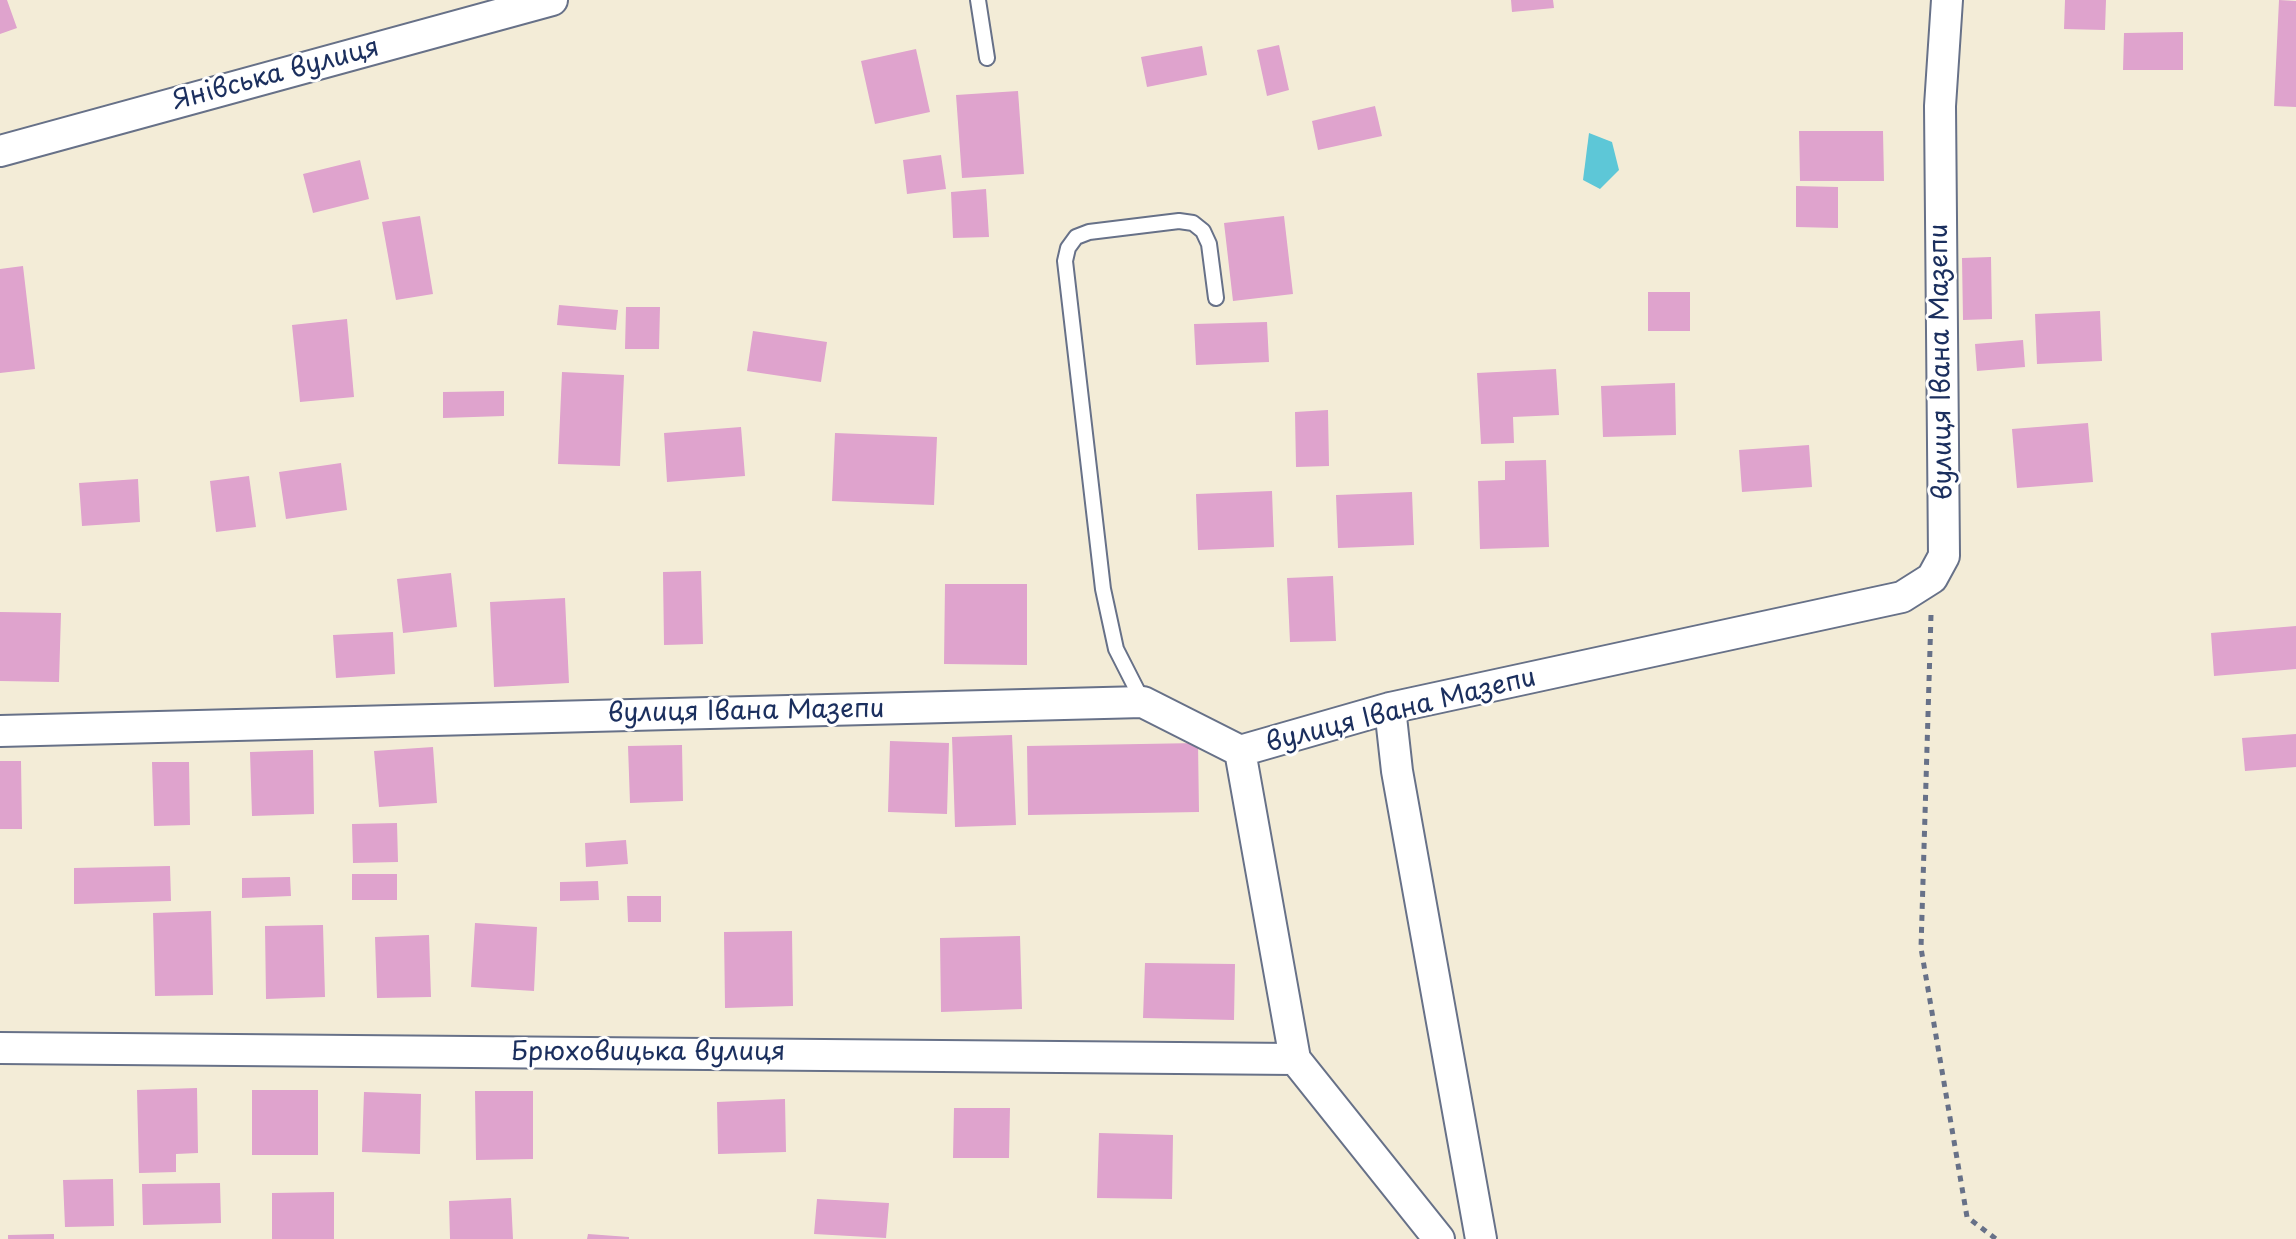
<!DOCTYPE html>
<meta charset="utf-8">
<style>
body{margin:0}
canvas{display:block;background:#f3ecd7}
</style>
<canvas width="2296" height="1239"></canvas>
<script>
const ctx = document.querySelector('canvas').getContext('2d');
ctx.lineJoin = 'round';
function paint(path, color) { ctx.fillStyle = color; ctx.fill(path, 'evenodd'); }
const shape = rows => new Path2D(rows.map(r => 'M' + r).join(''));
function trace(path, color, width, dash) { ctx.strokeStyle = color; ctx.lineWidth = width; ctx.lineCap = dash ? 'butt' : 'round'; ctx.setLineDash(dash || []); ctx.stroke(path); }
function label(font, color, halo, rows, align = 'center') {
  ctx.font = font + ' "Playpen Sans",sans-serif'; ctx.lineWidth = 6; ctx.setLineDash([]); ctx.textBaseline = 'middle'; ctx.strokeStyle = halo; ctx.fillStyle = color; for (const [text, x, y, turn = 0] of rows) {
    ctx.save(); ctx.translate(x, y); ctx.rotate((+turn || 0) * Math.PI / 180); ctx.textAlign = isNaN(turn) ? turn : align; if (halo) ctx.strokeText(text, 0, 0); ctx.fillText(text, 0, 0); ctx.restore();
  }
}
paint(shape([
 [1589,133,1612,142,1619,170,1600,189,1583,180]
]), '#5dc7d7');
paint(shape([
 [0,0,7,0,17,28,0,34],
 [1511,0,1553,0,1554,8,1512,12],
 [2065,0,2106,0,2105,30,2064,29],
 [2279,0,2296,1,2296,107,2274,106],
 [2183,32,2183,70,2123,70,2124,33],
 [1279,45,1289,90,1267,96,1257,50],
 [1202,46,1207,75,1147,87,1141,57],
 [916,49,930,112,875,124,861,61],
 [1018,91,1024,174,962,178,956,95],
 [1375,106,1382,136,1318,150,1312,121],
 [1799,131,1883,131,1884,181,1800,181],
 [941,155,946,189,907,194,903,160],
 [360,160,369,199,313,213,303,174],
 [1796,186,1838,187,1838,228,1796,227],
 [986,189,989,237,953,238,951,192],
 [420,216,433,294,396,300,382,222],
 [1284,216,1293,294,1233,301,1224,223],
 [1991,257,1992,319,1963,320,1962,258],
 [23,266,35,369,0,373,0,269],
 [1648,292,1690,292,1690,331,1648,331],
 [559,305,618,310,616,330,557,325],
 [626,307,660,307,659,349,625,349],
 [2100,311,2102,361,2037,364,2035,314],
 [347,319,354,397,300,402,292,325],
 [1267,322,1269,362,1196,365,1194,324],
 [753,331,827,342,821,382,747,371],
 [2023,340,2025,367,1977,371,1975,344],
 [1556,369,1559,415,1513,417,1514,443,1481,444,1477,373],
 [562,372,624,375,620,466,558,464],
 [1675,383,1676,435,1603,437,1601,386],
 [504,391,504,416,443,418,443,392],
 [1328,410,1329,466,1296,467,1295,412],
 [2088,423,2093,482,2017,488,2012,429],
 [741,427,745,476,667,482,664,433],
 [835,433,937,437,934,505,832,501],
 [1809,445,1812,487,1742,492,1739,450],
 [1546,460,1549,547,1480,549,1478,481,1505,480,1505,461],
 [341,463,347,510,286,519,279,472],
 [249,476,256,527,216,532,210,481],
 [138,479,140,522,82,526,79,483],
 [1272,491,1274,547,1198,550,1196,494],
 [1412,492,1414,545,1338,548,1336,495],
 [701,571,703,644,664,645,663,572],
 [451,573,457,627,403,633,397,579],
 [1333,576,1336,641,1290,642,1287,578],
 [945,584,1027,584,1027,665,944,664],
 [565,598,569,683,494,687,490,602],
 [0,612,61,613,59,682,0,681],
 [2296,626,2296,669,2214,676,2211,633],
 [393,632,395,674,336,678,333,635],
 [2296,734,2296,767,2245,771,2242,738],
 [1012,735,1016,825,955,827,952,737],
 [890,741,949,743,947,814,888,812],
 [1198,743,1199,812,1028,815,1027,746],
 [682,745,683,801,630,803,628,746],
 [433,747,437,803,379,807,374,751],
 [313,750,314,814,252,816,250,752],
 [0,761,21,761,22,829,0,829],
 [152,762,189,762,190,825,154,826],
 [397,823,398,862,353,863,352,824],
 [626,840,628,864,586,867,585,843],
 [170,866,171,901,74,904,74,868],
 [352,874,397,874,397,900,352,900],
 [290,877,291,896,242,898,242,878],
 [598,881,599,900,560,901,560,882],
 [627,896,661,896,661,922,628,922],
 [211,911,213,995,155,996,153,913],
 [475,923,537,927,534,991,471,987],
 [323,925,325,997,266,999,265,926],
 [792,931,793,1006,725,1008,724,932],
 [429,935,431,997,377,998,375,937],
 [1020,936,1022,1009,941,1012,940,938],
 [1145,963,1235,964,1234,1020,1143,1018],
 [197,1088,198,1153,176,1154,176,1172,139,1173,137,1090],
 [252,1090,318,1090,318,1155,252,1155],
 [475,1091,533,1091,533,1159,476,1160],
 [364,1092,421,1094,420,1154,362,1152],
 [785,1099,786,1152,718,1154,717,1102],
 [954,1108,1010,1108,1009,1158,953,1158],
 [1099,1133,1173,1135,1172,1199,1097,1198],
 [113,1179,114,1226,65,1227,63,1180],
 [220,1183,221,1223,143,1225,142,1184],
 [334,1192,334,1239,272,1239,272,1193],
 [511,1198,513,1239,450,1239,449,1201],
 [817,1199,889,1203,886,1238,814,1234],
 [54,1234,54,1239,8,1239,8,1235],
 [588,1234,629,1237,629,1239,587,1239]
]), '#dfa3cd');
const service = shape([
 [978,0,987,58],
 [1143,702,1116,649,1103,589,1065,261,1068,248,1076,237,1089,232,1179,221,1193,223,1203,231,1209,244,1216,298]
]);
const minor = shape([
 [0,151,552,0],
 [1390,708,1397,771,1481,1239],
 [0,731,1143,702,1240,751,1390,708,1902,597,1932,578,1944,556,1940,106,1947,0],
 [1240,751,1295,1059,1439,1239],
 [0,1048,1295,1059]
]);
trace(service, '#677188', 18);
trace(minor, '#677188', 34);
trace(shape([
 [1931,615,1921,948,1967,1217,1996,1239]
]), '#677188', 5, [6, 6]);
trace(service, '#fff', 14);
trace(minor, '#fff', 30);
label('26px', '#1b2f5e', '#fff', [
 ["Янівська вулиця",276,75,-15],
 ["вулиця Івана Мазепи",1942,362,-91],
 ["вулиця Івана Мазепи",1401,711,-14],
 ["вулиця Івана Мазепи",746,712,-1],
 ["Брюховицька вулиця",648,1053]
]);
</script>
